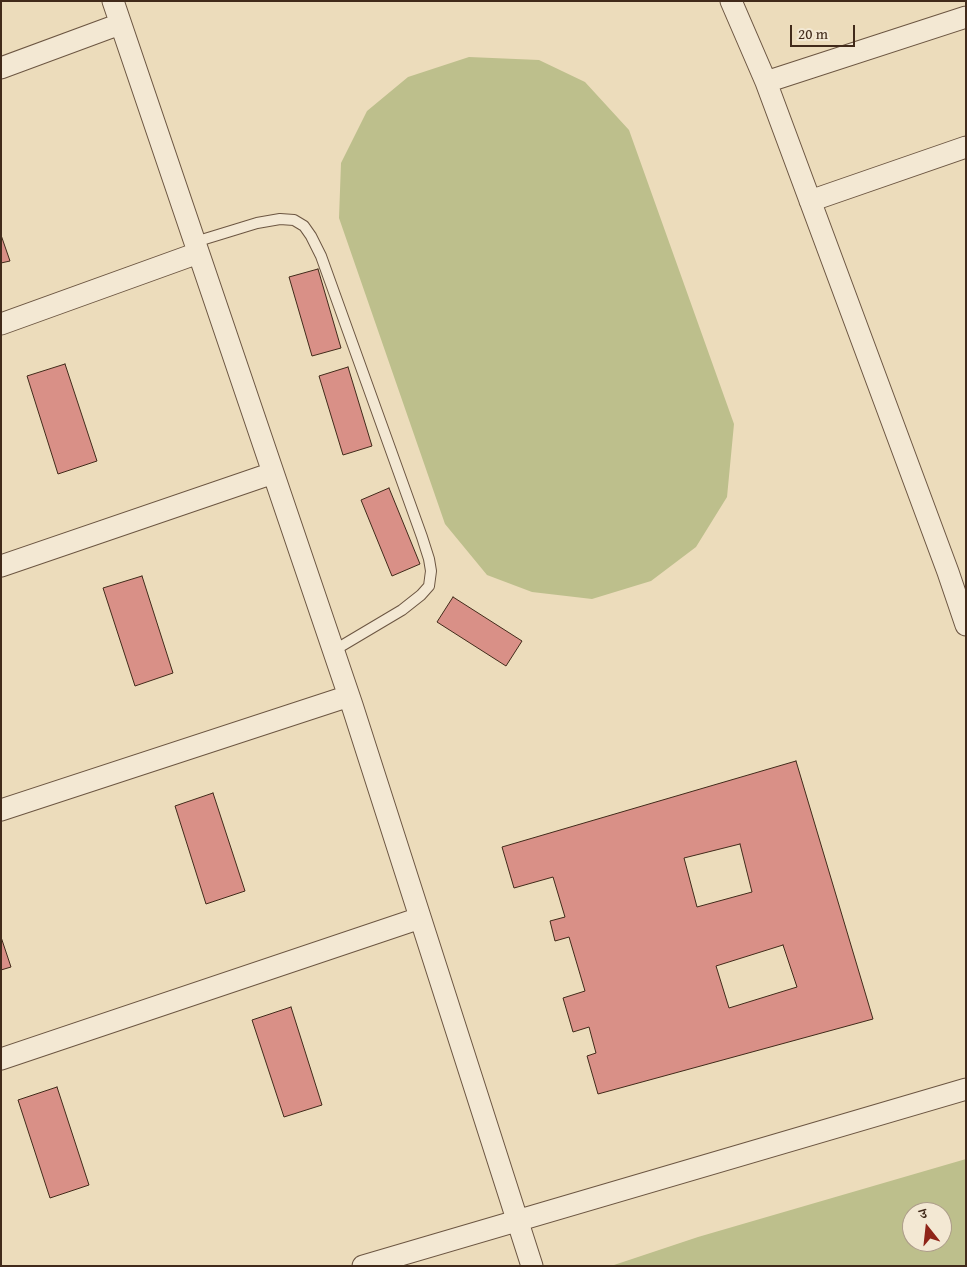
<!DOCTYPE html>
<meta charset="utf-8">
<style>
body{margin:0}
#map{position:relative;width:967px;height:1267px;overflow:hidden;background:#ecdcbb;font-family:"Gentium Book Plus","Noto Serif Devanagari",serif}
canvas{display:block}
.frame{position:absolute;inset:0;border:2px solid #412a1a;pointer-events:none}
.north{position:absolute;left:902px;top:1202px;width:50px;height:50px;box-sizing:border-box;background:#f3e8d3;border:1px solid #ac9c89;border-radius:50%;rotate:344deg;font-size:14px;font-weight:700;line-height:20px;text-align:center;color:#412a1a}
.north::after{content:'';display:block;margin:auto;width:18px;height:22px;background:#8f2418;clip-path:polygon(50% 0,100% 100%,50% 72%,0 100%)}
.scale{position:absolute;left:790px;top:25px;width:65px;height:22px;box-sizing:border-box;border:2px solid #412a1a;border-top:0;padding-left:6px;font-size:15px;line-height:18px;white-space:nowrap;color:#412a1a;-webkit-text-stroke:4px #f3e8d3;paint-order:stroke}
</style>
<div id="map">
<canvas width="967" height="1267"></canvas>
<div class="frame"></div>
<div class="north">उ</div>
<div class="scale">20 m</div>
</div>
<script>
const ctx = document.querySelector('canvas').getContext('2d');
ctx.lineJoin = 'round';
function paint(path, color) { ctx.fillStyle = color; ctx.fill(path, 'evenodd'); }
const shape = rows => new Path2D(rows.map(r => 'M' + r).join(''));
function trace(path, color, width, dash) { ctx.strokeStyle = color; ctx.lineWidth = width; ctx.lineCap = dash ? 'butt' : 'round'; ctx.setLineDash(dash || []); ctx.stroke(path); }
paint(shape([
 [469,57,539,60,585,82,629,130,734,424,727,497,696,547,651,581,592,599,532,592,487,575,445,524,339,218,341,163,367,111,408,77],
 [966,1159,966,1266,611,1266,698,1237],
 [912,1212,942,1212,942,1242,912,1242]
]), '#bdbf8c');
const building = shape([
 [1,235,10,261,1,263,1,235],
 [318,269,341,348,312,356,289,277,318,269],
 [65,364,97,461,58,474,27,376,65,364],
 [348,367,372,446,343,455,319,376,348,367],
 [389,488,420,564,392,576,361,500,389,488],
 [142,576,173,673,135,686,103,588,142,576],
 [453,597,522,641,506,666,437,622,453,597],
 [796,761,873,1019,598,1094,587,1056,596,1053,589,1027,573,1032,563,998,585,991,569,937,555,941,550,921,565,917,553,877,514,888,502,847,796,761],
 [740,844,752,892,697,907,684,858,740,844],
 [783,945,797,987,729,1008,716,966,783,945],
 [213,793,245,891,206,904,175,806,213,793],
 [1,937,11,967,1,970,1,937],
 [291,1007,322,1105,284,1117,252,1020,291,1007],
 [57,1087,89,1185,50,1198,18,1100,57,1087]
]);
paint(building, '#d99087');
trace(building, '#412a1a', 1);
const service = shape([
 [195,242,257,223,280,219,294,220,304,226,311,236,321,256,422,537,429,559,431,571,429,586,421,595,402,610,333,651]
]);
const minor = shape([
 [113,1,352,705,532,1266],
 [731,1,766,82,948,572,966,625],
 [1,68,120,24],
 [766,82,966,17],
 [810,201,966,147],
 [1,324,198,253],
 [1,566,273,473],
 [1,810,349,696],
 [1,1059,420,918],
 [363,1266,966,1089]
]);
trace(service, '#6c5642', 12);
trace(minor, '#6c5642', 23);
trace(service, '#f3e8d3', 10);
trace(minor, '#f3e8d3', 21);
</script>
